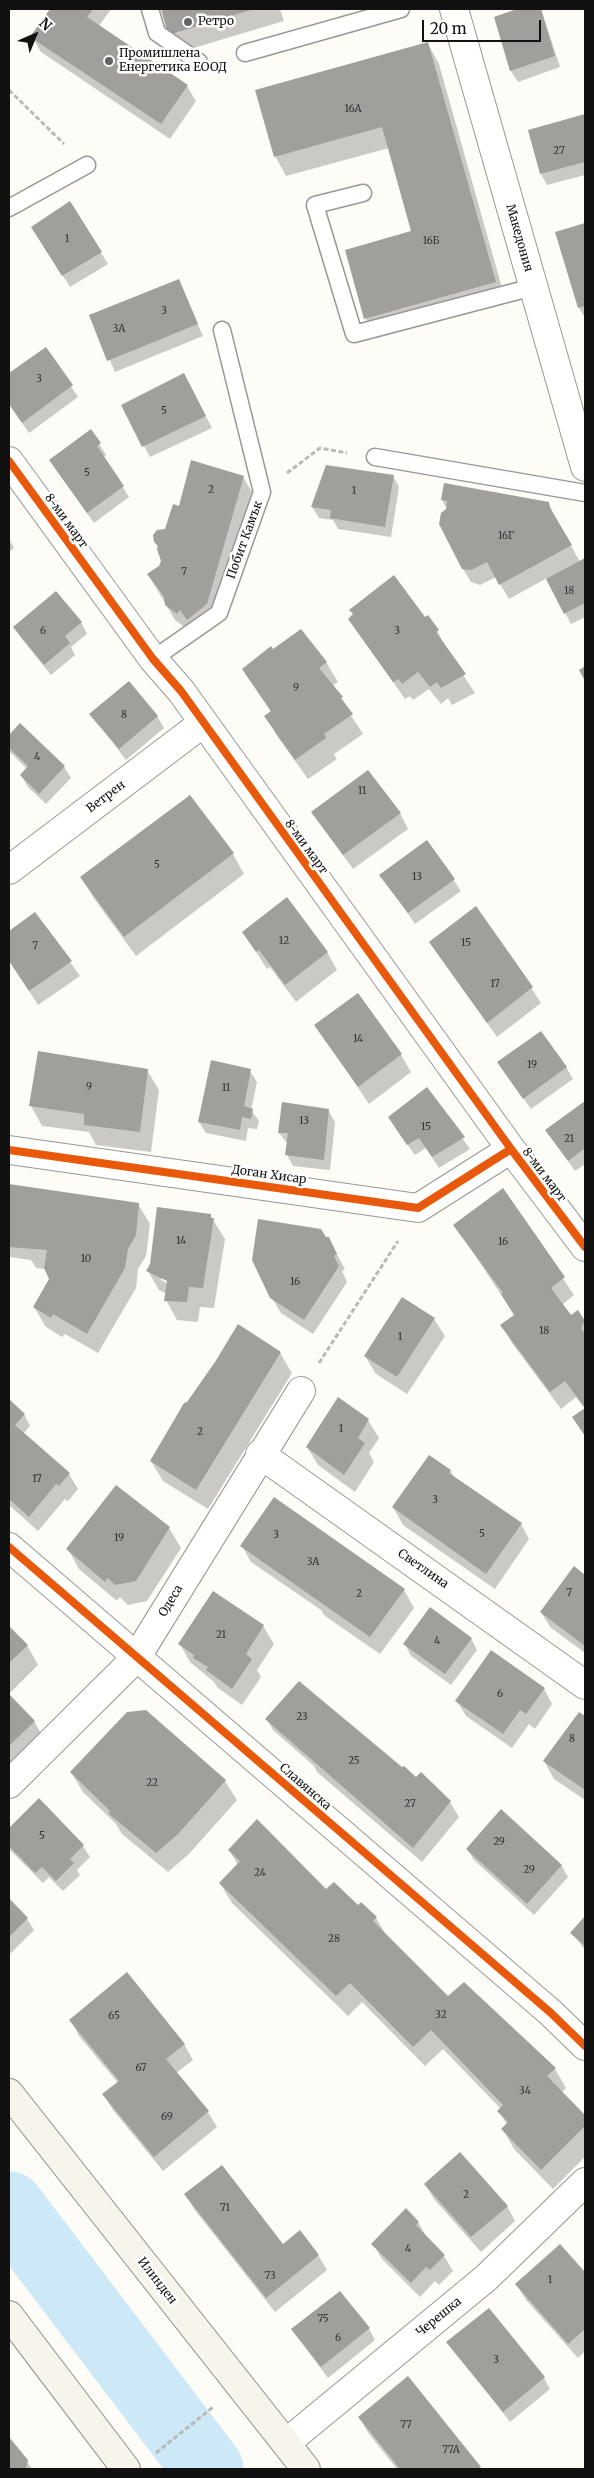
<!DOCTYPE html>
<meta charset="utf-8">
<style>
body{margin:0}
#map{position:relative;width:594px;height:2478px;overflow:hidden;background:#fdfcf7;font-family:Merriweather,serif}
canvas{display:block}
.frame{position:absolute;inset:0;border:10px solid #111;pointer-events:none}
.north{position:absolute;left:10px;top:10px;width:50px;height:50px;-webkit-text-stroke:4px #fff;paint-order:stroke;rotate:44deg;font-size:14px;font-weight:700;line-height:20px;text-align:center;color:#111}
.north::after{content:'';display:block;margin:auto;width:18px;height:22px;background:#111;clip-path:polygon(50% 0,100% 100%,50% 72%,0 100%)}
.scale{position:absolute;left:422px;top:20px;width:119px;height:22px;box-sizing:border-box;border:2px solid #111;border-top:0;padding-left:6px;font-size:15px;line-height:18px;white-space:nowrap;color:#111;-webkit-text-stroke:4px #fff;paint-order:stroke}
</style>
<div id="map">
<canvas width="594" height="2478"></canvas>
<div class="frame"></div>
<div class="north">N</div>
<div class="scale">20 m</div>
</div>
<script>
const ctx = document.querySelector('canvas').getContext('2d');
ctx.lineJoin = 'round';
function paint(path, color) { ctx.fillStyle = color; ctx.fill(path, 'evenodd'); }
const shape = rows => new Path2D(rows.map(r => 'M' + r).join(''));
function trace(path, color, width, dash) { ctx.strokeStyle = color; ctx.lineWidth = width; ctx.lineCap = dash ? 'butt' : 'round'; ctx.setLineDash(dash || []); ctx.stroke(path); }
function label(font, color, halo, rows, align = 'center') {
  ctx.font = font + ' Merriweather,serif'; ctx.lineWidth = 5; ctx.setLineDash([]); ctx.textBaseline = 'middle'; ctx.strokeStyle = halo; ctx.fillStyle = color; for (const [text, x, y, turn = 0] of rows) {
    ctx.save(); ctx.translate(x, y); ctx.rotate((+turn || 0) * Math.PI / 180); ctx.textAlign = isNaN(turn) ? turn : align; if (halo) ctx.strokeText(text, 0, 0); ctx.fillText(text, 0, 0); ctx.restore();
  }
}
paint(shape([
 [51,9,111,9,99,26,187,86,196,101,170,139,41,52,32,37],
 [162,9,280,9,284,21,180,52,169,34],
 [520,9,541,9,560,67,518,82,511,71,496,18],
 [428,44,439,64,506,302,377,338,365,318,413,232,389,148,286,176,275,156],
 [585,115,585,175,547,185,541,174,529,131],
 [70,203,108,264,70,287,39,238],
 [585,224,585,318,579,308,557,233],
 [178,280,203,336,115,372,90,315],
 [46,348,78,397,29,433,9,404,9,374],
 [190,386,212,428,150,457,144,446],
 [91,431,106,455,104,457,129,497,94,523,57,471],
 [393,476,399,487,391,537,338,529,333,520,319,518,312,507],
 [243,477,252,492,215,619,186,628,175,620,148,574,160,567,163,561,155,541,166,530,180,507],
 [442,500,548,503,580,562,585,560,585,617,571,624,547,578,509,599,496,577,480,585,471,582,461,566,447,509],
 [9,539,14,548,9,552],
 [349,619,424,619,437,630,446,649,475,693,452,705,448,698,441,704,429,689,413,700,410,696,405,699],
 [81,622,87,634,71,647,75,655,51,675,21,638,14,627],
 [326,662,338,682,332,686,363,734,334,754,337,759,308,779,277,736,266,716,271,712,243,670],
 [129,683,157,716,164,728,126,760,91,714],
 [20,725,64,767,71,778,46,804,28,787,21,775,27,769,9,751,9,737],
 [313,813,400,813,408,829,353,869],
 [427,842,461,891,415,924,381,875],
 [233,854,244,874,136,956,93,897,81,877],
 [35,913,80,976,38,1005,9,960,9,933],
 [244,933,327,952,337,970,296,1002,270,967,267,969],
 [430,943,503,945,541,1003,497,1037],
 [316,1025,401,1055,411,1072,369,1104],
 [498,1063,566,1067,573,1079,531,1109],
 [147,1070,159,1090,151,1152,96,1145,89,1132,42,1126,31,1106],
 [250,1071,257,1082,251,1110,259,1121,257,1129,248,1128,246,1141,206,1133,199,1122],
 [427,1089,470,1149,439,1168,426,1148,415,1155,396,1129],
 [585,1103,585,1164,575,1171,547,1131],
 [328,1110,335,1122,330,1170,293,1166,287,1155,288,1144,279,1133],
 [9,1185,138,1204,150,1224,146,1256,138,1269,136,1288,98,1353,65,1334,62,1337,46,1327,34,1307,50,1279,46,1269,36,1268,31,1260,9,1257],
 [503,1190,574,1295,562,1305,571,1317,577,1312,585,1324,585,1436,573,1417,585,1409,576,1397,561,1409,512,1343,502,1325,515,1316,455,1225],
 [210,1215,225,1239,214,1308,200,1307,198,1322,177,1320,166,1300,167,1294,159,1290,148,1271],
 [161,1277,173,1283,172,1286,161,1280],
 [328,1238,345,1269,342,1271,347,1282,313,1334,281,1313,272,1298,326,1239],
 [434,1319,445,1336,407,1394,376,1374,365,1356],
 [280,1353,292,1373,208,1509,163,1481,151,1461,188,1403],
 [338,1399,368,1420,379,1438,369,1453,374,1462,355,1492,318,1465,307,1447],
 [9,1401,24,1414,30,1426,23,1434,69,1474,78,1489,68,1501,65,1499,38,1531,9,1505],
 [450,1470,455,1479,521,1524,529,1539,495,1589,403,1525,393,1507],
 [169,1528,181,1548,147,1601,128,1605,120,1597,117,1601,79,1569,68,1549],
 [242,1546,404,1590,414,1608,380,1654,325,1616,321,1610,251,1562],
 [574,1568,585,1577,585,1653,550,1627,541,1612],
 [213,1592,263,1626,274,1644,257,1670,261,1677,242,1705,218,1688,214,1682,190,1662,180,1644],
 [9,1627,27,1645,38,1665,9,1694],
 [471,1638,477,1650,451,1685,411,1656,405,1644],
 [544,1689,552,1704,535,1729,529,1724,512,1748,466,1716,457,1701],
 [9,1696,34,1721,45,1741,9,1776],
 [579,1713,585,1718,585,1800,554,1779,544,1761],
 [267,1719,416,1779,421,1773,450,1802,459,1817,422,1862,317,1772,314,1766,273,1730],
 [71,1772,225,1781,237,1800,189,1854,168,1872,122,1834,116,1824,83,1792],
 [39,1800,83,1846,90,1857,77,1870,80,1875,63,1891,49,1877,43,1883,9,1849,9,1829],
 [467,1849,561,1865,568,1877,534,1915,474,1860],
 [229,1850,326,1891,376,1918,386,1935,448,1998,464,1983,555,2069,566,2088,561,2093,585,2117,585,2157,553,2189,514,2149,503,2129,507,2125,499,2111,501,2109,443,2049,425,2066,362,2002,348,2016,232,1903,220,1883,238,1865],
 [9,1900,27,1919,34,1930,9,1955],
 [585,1918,585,1950,572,1933],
 [71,2020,184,2044,193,2060,176,2073,208,2112,217,2127,163,2171,113,2110,104,2095,118,2083,79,2036],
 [425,2184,507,2206,515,2221,481,2252,434,2199],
 [185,2194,283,2245,318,2255,327,2270,275,2312,194,2209],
 [418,2222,427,2238,444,2256,453,2271,439,2285,435,2281,420,2297,382,2259,373,2244],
 [560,2246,585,2275,585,2351,578,2358,526,2300,517,2285],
 [369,2329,375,2340,328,2378,292,2330],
 [448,2342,544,2378,550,2389,510,2422],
 [359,2417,480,2468,481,2469,397,2469,369,2434],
 [9,2439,27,2461,32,2469,9,2469]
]), '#0003');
trace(shape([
 [9,2207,208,2469]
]), '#cde8f7', 71);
paint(shape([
 [50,9,93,9,87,17,188,85,161,124,30,37],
 [161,9,254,9,168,35],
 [517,9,541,9,555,56,510,71,494,17],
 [428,42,496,282,364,319,345,250,411,231,382,127,274,157,255,90],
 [585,114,585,162,540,174,528,130],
 [70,201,102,252,62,276,31,227],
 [585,223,585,306,578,308,555,232],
 [179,279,198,324,107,361,89,315],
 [46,347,73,385,22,423,9,404,9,373],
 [184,373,206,416,142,447,121,405],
 [91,429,101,443,97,446,124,486,87,513,49,460],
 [191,460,244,476,207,604,187,620,180,610,177,614,165,605,164,597,147,574,159,566,161,561,157,549,158,546,154,542,153,535,157,530,165,529,173,504,179,506],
 [326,465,394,475,385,527,330,518,331,510,311,507],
 [444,483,549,502,550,508,572,545,499,585,487,562,471,570,462,569,439,524,441,513,446,509,447,501,441,500],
 [585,558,585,603,564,614,546,579],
 [394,575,425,617,428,615,439,630,436,632,466,674,441,688,437,682,430,687,418,672,402,684,399,679,393,682,348,619,353,614,349,610],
 [56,591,82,622,65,636,70,643,44,665,13,627],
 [301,629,327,662,319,668,343,697,341,698,353,714,324,734,326,738,295,760,264,716,271,711,242,669,271,646,273,649],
 [585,666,585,681,579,670],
 [129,681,158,716,119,749,89,714],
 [20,723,65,766,39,794,20,775,28,766,9,748,9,735],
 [368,770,401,813,343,855,311,812],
 [190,795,234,853,124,937,80,877],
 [427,840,455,879,408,913,379,875],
 [287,897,328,952,285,985,259,950,256,952,242,932],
 [476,906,533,987,487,1023,429,942],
 [35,912,72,961,29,991,9,961,9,931],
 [358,993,402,1054,358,1087,314,1025],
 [541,1031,567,1067,523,1099,497,1062],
 [38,1051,148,1069,140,1132,84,1125,84,1114,29,1106],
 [211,1060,251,1069,244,1106,253,1109,251,1119,242,1117,240,1130,198,1122],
 [427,1087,465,1137,432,1157,419,1138,407,1145,388,1117],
 [585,1101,585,1148,568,1161,545,1130],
 [282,1102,329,1109,324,1160,285,1155,288,1133,278,1133],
 [9,1184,139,1203,136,1235,128,1249,125,1268,87,1334,53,1314,51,1318,33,1307,49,1279,44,1268,47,1250,9,1247],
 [503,1188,565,1277,551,1288,571,1315,578,1310,585,1321,581,1328,585,1334,585,1408,565,1381,550,1392,500,1325,514,1315,501,1294,503,1293,453,1225],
 [157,1207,211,1214,211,1218,214,1218,203,1288,189,1287,187,1302,164,1301,167,1281,146,1271,150,1264],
 [258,1219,321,1229,326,1237,329,1237,337,1254,334,1256,339,1266,304,1320,270,1298,252,1260],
 [402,1297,435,1318,397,1377,364,1356],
 [238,1324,281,1352,196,1490,150,1461,184,1403,187,1402,215,1362],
 [338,1397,369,1419,358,1438,365,1443,344,1475,306,1447],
 [9,1399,25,1414,15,1425,70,1473,59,1486,56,1484,29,1517,9,1499],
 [585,1408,585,1436,572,1417],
 [429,1455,451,1470,449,1473,522,1523,486,1574,392,1507],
 [116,1485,170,1527,136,1581,115,1585,108,1578,105,1582,66,1549],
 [274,1497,405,1589,370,1637,240,1546],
 [574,1566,585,1575,585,1646,540,1612],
 [213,1591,264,1625,246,1654,252,1659,232,1689,206,1670,208,1667,193,1658,194,1655,178,1644],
 [430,1607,472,1638,445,1674,403,1644],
 [9,1626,28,1645,9,1663],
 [491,1650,545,1688,526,1714,520,1710,503,1734,455,1701],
 [299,1681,402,1767,404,1766,416,1777,421,1772,451,1801,413,1848,265,1719],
 [9,1694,35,1721,9,1746],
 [146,1710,226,1780,178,1834,156,1853,109,1814,110,1811,70,1772,127,1712],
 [579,1712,585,1716,585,1790,543,1761],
 [39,1798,84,1845,70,1859,74,1863,56,1881,42,1867,35,1873,9,1846,9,1828],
 [501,1809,562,1865,527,1904,466,1849],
 [257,1819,326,1889,334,1882,358,1905,361,1902,377,1917,373,1921,448,1996,464,1982,556,2068,547,2076,585,2115,585,2126,541,2170,501,2129,508,2122,497,2111,503,2105,431,2030,413,2047,350,1983,336,1996,219,1883,240,1861,228,1850],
 [9,1898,28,1918,9,1937],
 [585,1916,585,1946,570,1933],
 [127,1972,185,2044,166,2059,209,2111,154,2157,102,2094,119,2081,69,2020],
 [460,2152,508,2206,471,2237,424,2184],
 [222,2165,283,2244,300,2230,319,2255,266,2298,184,2194],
 [406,2208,419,2222,416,2225,445,2255,430,2270,426,2267,411,2283,371,2244],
 [560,2244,585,2272,585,2329,568,2344,515,2284],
 [340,2291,370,2328,321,2367,291,2329],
 [489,2308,545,2377,503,2412,446,2342],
 [408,2376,481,2467,478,2469,400,2469,358,2417],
 [9,2437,28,2460,26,2469,9,2469]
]), '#a19f9c');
const service = shape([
 [150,9,157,33,199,62],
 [245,53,401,9],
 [363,193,315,205,354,334,533,287],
 [9,208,87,165],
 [375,457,585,493],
 [153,659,219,613,262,492,222,330]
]);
const minor = shape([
 [454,9,585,467],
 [9,461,153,659,181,691,511,1149,585,1247],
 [9,870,203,723],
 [9,1150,418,1208,511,1149],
 [260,1454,585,1685],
 [9,1547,551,2013,585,2046],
 [9,1784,136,1658,301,1391],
 [286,2443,486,2278,585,2182]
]);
const secondary = shape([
 [9,2093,306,2469],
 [9,2315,126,2469]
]);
trace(service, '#979795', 19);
trace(minor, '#979795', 30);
trace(secondary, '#8e8d8b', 30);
trace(shape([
 [9,90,64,144],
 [287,473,320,448,347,453],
 [319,1363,398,1241],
 [156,2453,213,2407]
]), '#b9b9b8', 3, [5, 2.5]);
trace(service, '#fffffe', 16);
trace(minor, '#fffffe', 28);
trace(secondary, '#f6f4eb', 28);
trace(shape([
 [9,461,153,659,181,691,511,1149,585,1247],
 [9,1150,418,1208,511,1149],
 [9,1547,551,2013,585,2046]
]), '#e8590c', 8);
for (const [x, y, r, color] of [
 [188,22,5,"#646362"],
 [109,61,5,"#646362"]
]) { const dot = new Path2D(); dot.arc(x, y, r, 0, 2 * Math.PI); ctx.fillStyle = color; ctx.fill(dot); trace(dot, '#fff', 2); }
label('10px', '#353434', null, [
 ["16А",353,109],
 ["27",559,151],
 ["1",67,239],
 ["16Б",431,241],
 ["3",164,311],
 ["3А",119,329],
 ["3",39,379],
 ["5",164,411],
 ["5",87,473],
 ["2",211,490],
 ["1",354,491],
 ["16Г",506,536],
 ["7",184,572],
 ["18",569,591],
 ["6",43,631],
 ["3",397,631],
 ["9",296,688],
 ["8",124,715],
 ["4",37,757],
 ["11",362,791],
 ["5",157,865],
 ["13",417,877],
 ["12",284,941],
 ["15",466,943],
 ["7",35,946],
 ["17",495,984],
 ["14",358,1039],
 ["19",532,1065],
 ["9",89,1087],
 ["11",226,1088],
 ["13",304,1121],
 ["15",426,1127],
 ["21",569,1139],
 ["14",181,1241],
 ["16",503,1242],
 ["10",86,1259],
 ["16",295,1282],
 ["18",544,1331],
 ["1",400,1337],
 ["1",341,1429],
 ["2",200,1432],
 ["17",37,1479],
 ["3",435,1500],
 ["5",482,1534],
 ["3",276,1535],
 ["19",119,1538],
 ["3А",313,1562],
 ["7",569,1593],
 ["2",359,1594],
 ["21",221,1635],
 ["4",437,1641],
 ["6",500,1694],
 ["23",302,1717],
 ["8",572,1739],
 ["25",354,1761],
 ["22",152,1783],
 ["27",410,1804],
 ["5",42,1836],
 ["29",499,1842],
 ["29",529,1870],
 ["24",260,1873],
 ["28",334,1939],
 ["32",441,2015],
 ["65",114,2016],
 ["67",141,2068],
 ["34",525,2091],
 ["69",167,2117],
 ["2",466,2195],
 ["71",225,2208],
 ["4",408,2249],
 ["73",270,2276],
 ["1",550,2280],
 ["75",323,2319],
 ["6",338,2338],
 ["3",496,2360],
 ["77",406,2425],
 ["77А",451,2450]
]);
label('12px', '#111', '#fff', [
 ["Ретро",198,22],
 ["Промишлена",119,54],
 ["Енергетика ЕООД",119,68]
], 'left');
label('12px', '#111', '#fff', [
 ["Македония",519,238,74],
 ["8-ми март",66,521,54],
 ["Побит Камък",245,540,-70],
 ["Ветрен",106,797,-37],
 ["8-ми март",306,847,54],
 ["Доган Хисар",269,1175,8],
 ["8-ми март",544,1175,53],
 ["Светлина",423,1569,35],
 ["Одеса",171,1601,-59],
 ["Славянска",305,1787,41],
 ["Илинден",157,2281,52],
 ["Черешка",439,2317,-39]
]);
</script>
